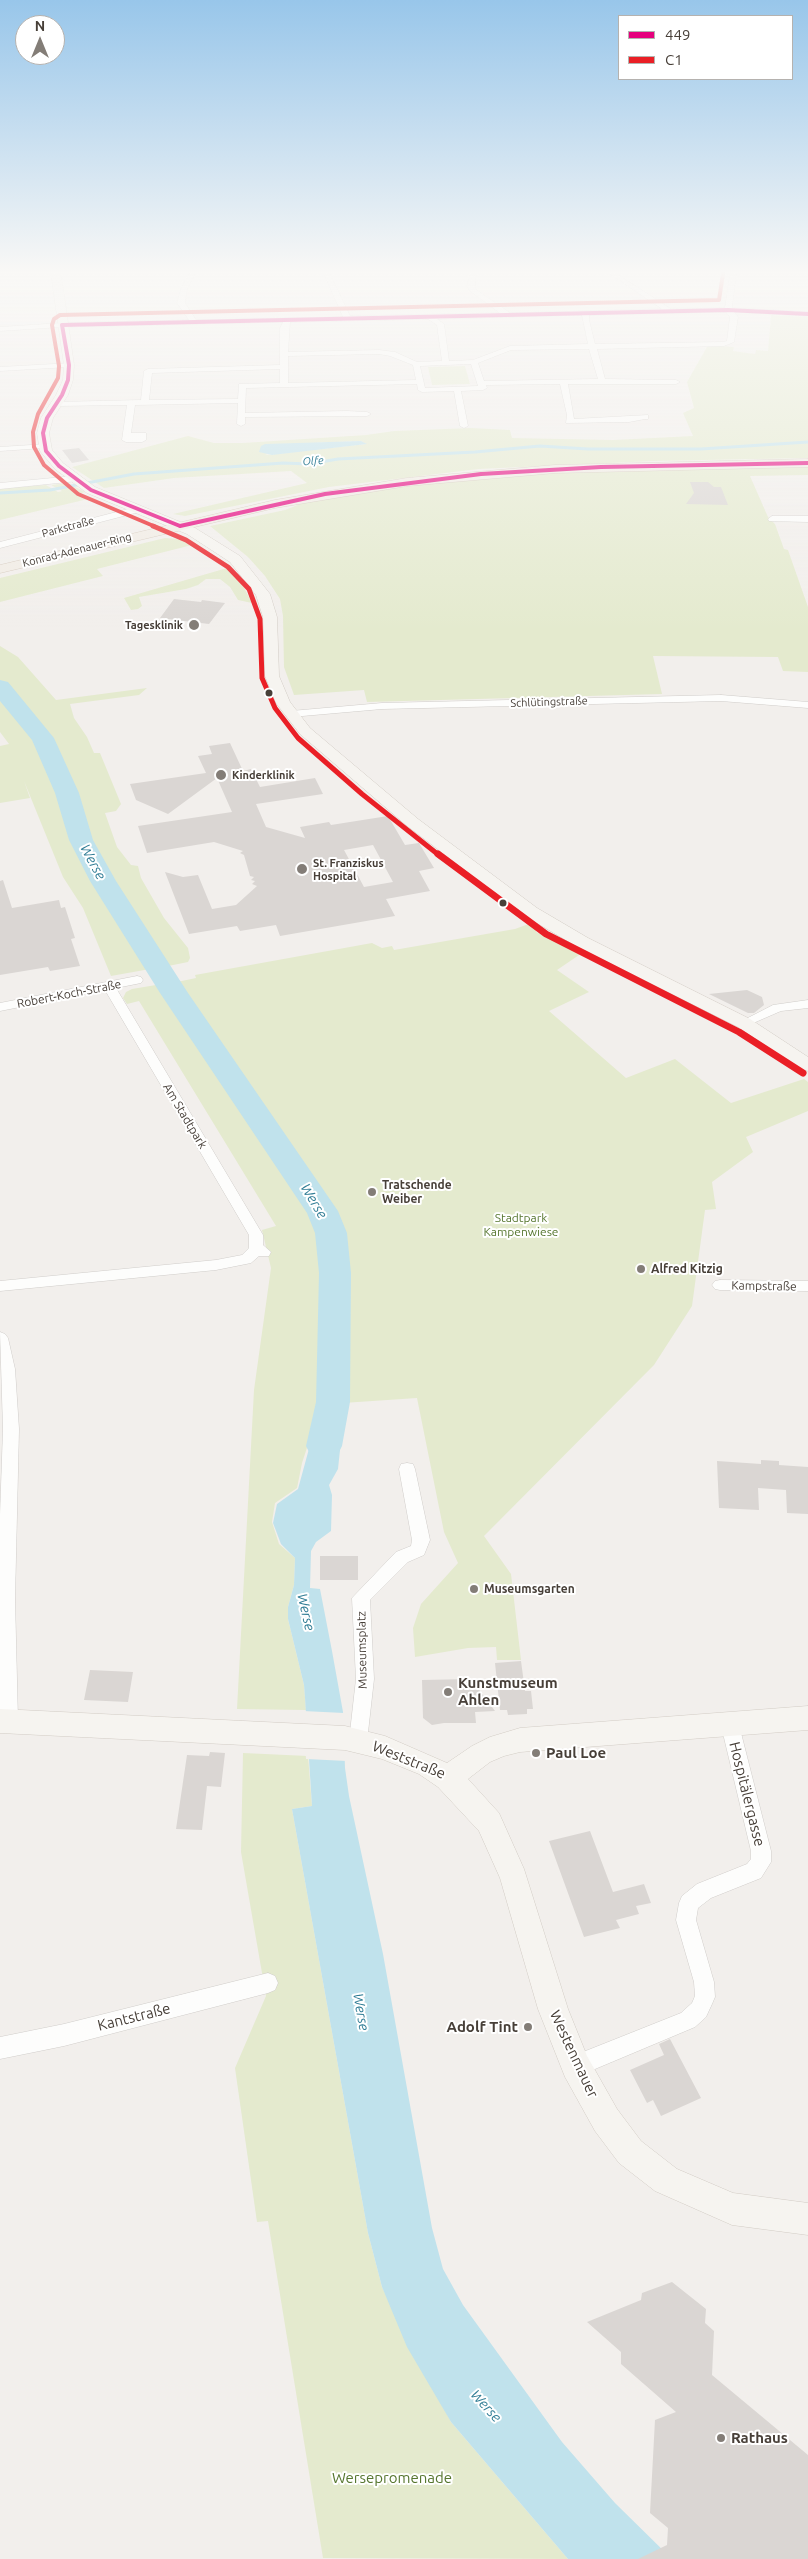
<!DOCTYPE html>
<meta charset="utf-8">
<style>
body{margin:0}
#map{position:relative;width:808px;height:2559px;overflow:hidden;background:#f2efec;font-family:Ubuntu,sans-serif}
canvas{display:block}
.legend{position:absolute;left:618px;top:15px;width:175px;height:65px;box-sizing:border-box;background:#fff;border:1px solid #b5b2af;margin:0;padding:6px 9px;list-style:none;font-size:15px;color:#473f38}
.legend li{display:flex;align-items:center;gap:10px;height:25px}
.legend b{width:25px;border:1px solid #b5b2af}
.north{position:absolute;left:15px;top:15px;width:50px;height:50px;box-sizing:border-box;background:#fff;border:1px solid #b5b2af;border-radius:50%;rotate:0deg;font-size:14px;font-weight:700;line-height:20px;text-align:center;color:#473f38}
.north::after{content:'';display:block;margin:auto;width:18px;height:22px;background:#837d77;clip-path:polygon(50% 0,100% 100%,50% 72%,0 100%)}
</style>
<div id="map">
<canvas width="808" height="2559"></canvas>
<ul class="legend">
<li><b style="height:6px;background:#e5007d"></b>449</li>
<li><b style="height:6px;background:#ea1f26"></b>C1</li>
</ul>
<div class="north">N</div>
</div>
<script>
const ctx = document.querySelector('canvas').getContext('2d');
ctx.lineJoin = 'round';
function paint(path, color) { ctx.fillStyle = color; ctx.fill(path, 'evenodd'); }
const shape = rows => new Path2D(rows.map(r => 'M' + r).join(''));
function trace(path, color, width, dash) { ctx.strokeStyle = color; ctx.lineWidth = width; ctx.lineCap = dash ? 'butt' : 'round'; ctx.setLineDash(dash || []); ctx.stroke(path); }
function label(font, color, halo, rows, align = 'center') {
  ctx.font = font + ' Ubuntu,sans-serif'; ctx.lineWidth = 4; ctx.setLineDash([]); ctx.textBaseline = 'middle'; ctx.strokeStyle = halo; ctx.fillStyle = color; for (const [text, x, y, turn = 0] of rows) {
    ctx.save(); ctx.translate(x, y); ctx.rotate((+turn || 0) * Math.PI / 180); ctx.textAlign = isNaN(turn) ? turn : align; if (halo) ctx.strokeText(text, 0, 0); ctx.fillText(text, 0, 0); ctx.restore();
  }
}
paint(shape([
 [771,315,808,317,808,458,654,461,479,469,329,487,185,516,173,514,307,483,291,471,174,478,104,488,72,467,188,436,214,443,242,443,366,435,394,431,471,428,510,430,512,438,613,440,693,436,683,413,694,408,687,382,708,345,734,347,733,351,755,354,756,350,768,351],
 [361,441,366,444,265,455,291,444],
 [465,366,470,384,432,385,428,367],
 [808,466,808,475,750,476,768,517,775,524,784,549,788,550,808,607,808,672,783,671,778,657,653,656,662,694,367,702,364,690,294,695,284,667,283,616,280,599,265,576,248,557,210,526,285,510,305,502,383,489,480,477,578,471],
 [68,483,85,492,79,494,88,499,0,520,0,488,46,485,58,492,62,491,51,485],
 [165,538,179,539,192,545,97,569,103,576,0,602,0,578],
 [227,568,242,584,252,603,238,600,230,587,220,579,206,579,198,585,186,589,139,597,142,606,138,609,131,610,124,598],
 [0,646,18,657,56,700,147,688,139,695,70,704,74,718,87,737,94,753,100,753,121,804,116,811,105,813,117,847,131,865,138,866,141,878,164,918,188,948,190,958,188,962,168,966,107,880,86,840,72,792,49,738,12,692,0,681],
 [0,692,38,740,77,842,98,883,150,969,111,976,83,908,63,877,24,781,30,798,0,803,0,746,9,744,0,732],
 [534,922,536,932,582,953,557,970,589,992,549,1011,626,1078,675,1059,731,1103,804,1079,808,1082,808,1111,746,1137,753,1152,712,1182,716,1209,705,1210,692,1306,654,1365,484,1536,511,1574,521,1660,497,1660,496,1647,468,1648,415,1657,413,1628,421,1604,458,1563,444,1532,417,1398,343,1403,344,1274,340,1231,332,1209,177,982,196,978,195,975,372,943,382,948,392,946,394,950,515,929],
 [162,984,312,1213,321,1233,326,1274,321,1405,302,1463,297,1488,275,1503,272,1522,279,1544,295,1558,294,1585,288,1607,288,1619,304,1685,306,1710,237,1709,254,1390,271,1268,262,1230,276,1226,139,1001,127,1004,123,998,126,992,132,989],
 [243,1753,308,1756,312,1806,292,1809,368,2233,382,2287,451,2422,568,2559,323,2558,268,2221,257,2222,235,2068,266,1996,241,1852]
]), '#e4eace');
paint(shape([
 [361,441,367,444,272,455,259,452,261,446,265,444],
 [333,1402,340,1450,338,1469,329,1485,332,1495,331,1531,316,1542,311,1551,310,1588,320,1589,332,1651,343,1712,345,1768,349,1796,383,1954,432,2228,443,2269,463,2305,562,2442,615,2503,672,2559,568,2559,451,2422,407,2347,382,2287,368,2233,292,1809,312,1806,305,1698,304,1685,288,1619,288,1607,294,1585,295,1558,281,1544,273,1523,277,1504,298,1489,310,1445]
]), '#c0e2ec');
paint(shape([
 [303,1711,344,1713,347,1761,306,1759]
]), '#f2efec');
trace(shape([
 [0,493,50,490,134,474,283,463,309,464,338,459,475,452,540,446,588,449,701,449,808,442]
]), '#c0e2ec', 3);
paint(shape([
 [0,680,8,682,54,738,79,793,93,840,116,881,188,993,338,1211,347,1233,351,1273,350,1402,342,1446,337,1456,324,1460,311,1456,306,1446,316,1402,319,1273,315,1233,307,1213,160,993,90,881,69,840,55,793,32,740,0,701,0,680]
]), '#c0e2ec');
paint(shape([
 [79,448,89,460,72,463,62,450],
 [690,482,708,482,714,487,721,487,728,505,686,504,694,493],
 [174,599,201,602,202,600,225,603,209,624,160,618],
 [230,743,243,771,251,769,260,787,315,778,323,794,256,804,266,827,305,838,300,827,329,822,331,825,388,816,405,845,419,843,434,868,419,871,430,891,386,899,395,916,280,936,276,925,240,931,237,926,189,934,165,872,183,877,198,875,212,909,236,905,257,886,252,884,255,881,251,880,254,877,250,876,244,855,240,853,243,851,214,842,147,853,138,826,232,812,217,778,168,814,136,800,130,784,206,773,198,756,212,754,209,746],
 [373,845,393,882,364,887,344,850],
 [3,880,12,908,59,900,61,908,65,907,75,938,71,939,80,966,50,971,48,967,0,975,0,881],
 [747,990,762,997,764,1005,754,1013,748,1013,709,994],
 [761,1460,779,1461,779,1465,808,1467,808,1514,787,1513,786,1490,758,1488,759,1510,719,1508,717,1461,761,1464],
 [320,1556,358,1556,358,1580,320,1580],
 [521,1661,525,1691,531,1691,533,1709,527,1709,527,1714,508,1715,507,1710,500,1710,495,1663],
 [90,1670,133,1672,128,1702,84,1700],
 [471,1679,495,1711,475,1712,476,1723,444,1723,432,1725,423,1718,422,1680],
 [210,1752,225,1753,221,1787,207,1786,202,1830,176,1829,187,1755,209,1756],
 [590,1831,613,1892,644,1884,651,1903,636,1906,639,1914,616,1920,620,1928,584,1937,549,1841],
 [670,2039,701,2098,661,2116,653,2100,647,2103,630,2070,664,2055,659,2044],
 [672,2282,706,2309,705,2323,714,2331,712,2375,808,2455,808,2559,638,2559,667,2545,668,2528,650,2513,655,2420,676,2412,621,2364,621,2352,587,2322,641,2300,642,2293]
]), '#dad6d3');
const street = shape([
 [189,274,195,274,187,289,185,303,196,320,343,317,324,274,330,274,350,316,500,313,470,291,467,286,470,274,476,274,475,289,510,313,662,309,610,274,617,274,671,309,725,308,730,274,736,274,732,308,808,312,808,316,734,312,738,317,734,342,724,346,597,349,605,379,676,380,680,382,676,384,568,384,574,419,648,415,648,419,645,419,629,422,566,423,567,415,560,384,486,385,487,388,483,390,461,391,468,426,464,428,460,426,454,391,422,392,418,390,417,384,246,388,245,413,347,411,367,412,371,414,367,416,245,417,245,424,241,426,237,424,238,403,135,405,131,433,146,433,146,440,142,442,126,442,122,440,127,405,56,406,52,404,56,402,141,400,144,371,148,369,280,365,280,328,283,322,62,327,0,331,0,327,62,323,189,320,177,303,181,289,189,274],
 [726,312,730,317,727,341,723,342,595,344,589,320,589,315,726,312],
 [582,315,588,344,510,346,473,360,449,361,444,324,437,319,582,315],
 [428,319,437,325,442,361,417,362,395,352,379,350,288,352,290,322,428,319],
 [589,349,598,379,484,381,478,363,511,350,589,349],
 [379,354,390,356,413,365,416,380,288,383,288,356,379,354],
 [471,364,478,386,425,388,420,366,471,364],
 [280,369,280,383,239,384,238,399,149,400,152,373,280,369],
 [72,363,72,367,69,367,0,371,0,367,72,363],
 [47,444,48,446,44,448,0,451,0,447,47,444],
 [74,476,77,477,77,481,0,489,0,483,74,476],
 [136,507,139,508,139,512,0,548,0,542,136,507],
 [772,516,808,516,808,522,769,521,768,519,772,516],
 [721,695,808,702,808,708,721,701,382,709,291,717,286,714,291,711,382,703,721,695],
 [137,976,141,977,143,980,141,983,116,988,263,1235,263,1245,271,1252,269,1256,259,1256,251,1263,216,1270,0,1291,0,1281,216,1260,242,1255,249,1248,249,1235,105,990,0,1011,0,1003,137,976],
 [808,1000,808,1008,781,1011,744,1027,738,1023,773,1005,808,1000],
 [720,1280,808,1281,808,1291,720,1290,715,1289,712,1285,715,1281,720,1280],
 [0,1332,5,1334,8,1338,15,1369,19,1429,15,1599,18,1721,16,1727,9,1729,2,1727,0,1722,0,1515,3,1429,0,1332],
 [407,1463,413,1464,415,1469,430,1540,424,1555,408,1562,370,1600,374,1679,367,1741,365,1747,358,1749,351,1747,349,1741,356,1679,352,1598,396,1552,411,1546,412,1540,399,1469,401,1464,407,1463],
 [730,1717,737,1719,739,1725,771,1851,771,1862,761,1878,711,1898,698,1908,696,1920,714,1982,715,1997,712,2004,706,2017,695,2027,576,2077,568,2074,565,2066,568,2058,681,2013,692,2003,695,1996,694,1982,676,1920,679,1903,682,1896,697,1884,747,1864,751,1859,751,1851,721,1725,723,1719,730,1717],
 [268,1973,275,1976,278,1983,275,1990,268,1993,64,2046,0,2059,0,2037,64,2024,268,1973]
]);
const secondary = shape([
 [51,274,61,274,74,365,73,380,68,395,53,418,49,433,52,450,63,463,95,487,195,528,240,556,270,594,277,617,279,676,290,702,310,728,418,819,537,908,588,938,750,1019,808,1057,808,1071,801,1069,738,1027,576,946,525,916,406,825,300,734,276,703,265,676,263,617,256,595,230,562,187,534,87,493,55,469,40,451,37,433,41,418,56,395,63,380,64,365,51,274],
 [808,1706,808,1730,520,1752,504,1756,490,1762,468,1779,499,1813,524,1869,568,2009,587,2056,617,2109,641,2141,677,2169,733,2193,808,2203,808,2235,732,2225,655,2191,619,2163,595,2131,565,2077,538,2009,500,1878,479,1831,438,1787,419,1774,382,1759,345,1750,0,1733,0,1709,345,1726,385,1736,447,1763,472,1746,490,1737,520,1728,808,1706]
]);
const primary = shape([
 [808,459,808,467,555,473,407,486,275,508,0,573,0,565,275,500,407,478,555,465,808,459]
]);
trace(street, '#d0cdca', 1);
trace(secondary, '#d2ccc5', 1);
trace(primary, '#d3c7bb', 1);
paint(street, '#fdfdfc');
paint(secondary, '#f6f4f0');
paint(primary, '#f1ece5');
trace(shape([
 [62,325,728,310,808,314],
 [62,325,69,365,68,380,62,395,47,418,43,433,46,451,59,466,91,490,180,526],
 [180,526,325,494,481,474,601,467,808,463]
]), '#e5007d', 4);
trace(shape([
 [156,527,78,494,44,465,34,447,33,432,38,414,58,378,59,366,52,325,54,319,60,315,719,300,723,274]
]), '#ea1f26', 4);
trace(shape([
 [153,526,186,540,228,567,249,589,260,619,262,678,275,708,298,738,362,794,440,856]
]), '#ea1f26', 5);
trace(shape([
 [438,854,546,934,739,1032,803,1073]
]), '#ea1f26', 7);
const sky = ctx.createLinearGradient(0, 0, 0, 632);
sky.addColorStop(0, '#98c6ea');
sky.addColorStop(0.43, '#f9f8f6');
sky.addColorStop(1, '#f9f8f600');
ctx.fillStyle = sky;
ctx.fillRect(0, 0, 808, 632);
for (const [x, y, r, color] of [
 [194,625,6,"#837d77"],
 [269,693,4.5,"#473f38"],
 [221,775,6,"#837d77"],
 [302,869,6,"#837d77"],
 [503,903,4.5,"#473f38"],
 [372,1192,5,"#837d77"],
 [641,1269,5,"#837d77"],
 [474,1589,5,"#837d77"],
 [448,1692,5,"#837d77"],
 [536,1753,5,"#837d77"],
 [528,2027,5,"#837d77"],
 [721,2438,5,"#837d77"]
]) { const dot = new Path2D(); dot.arc(x, y, r, 0, 2 * Math.PI); ctx.fillStyle = color; ctx.fill(dot); trace(dot, '#fff', 2); }
label('italic 11px', '#327e96', '#fff', [
 ["Olfe",313,461,-4]
]);
label('11px', '#473f38', '#fff', [
 ["Parkstraße",68,527,-15],
 ["Konrad-Adenauer-Ring",77,550,-14],
 ["Schlütingstraße",549,702,-2]
]);
label('bold 11px', '#473f38', '#fff', [
 ["Tagesklinik",183,625,"right"],
 ["Kinderklinik",232,775],
 ["St. Franziskus",313,863],
 ["Hospital",313,876]
], 'left');
label('12px', '#473f38', '#fff', [
 ["Robert-Koch-Straße",69,994,-11],
 ["Am Stadtpark",185,1116,59],
 ["Kampstraße",764,1286,1],
 ["Museumsplatz",362,1650,-91]
]);
label('bold 12px', '#473f38', '#fff', [
 ["Tratschende",382,1185],
 ["Weiber",382,1199],
 ["Alfred Kitzig",651,1269],
 ["Museumsgarten",484,1589]
], 'left');
label('12px', '#56762f', '#fff', [
 ["Stadtpark",521,1218],
 ["Kampenwiese",521,1232]
]);
label('italic 14px', '#327e96', '#fff', [
 ["Werse",93,862,62],
 ["Werse",314,1201,59],
 ["Werse",306,1612,77],
 ["Werse",361,2012,80],
 ["Werse",486,2406,48]
]);
label('bold 15px', '#473f38', '#fff', [
 ["Kunstmuseum",458,1683],
 ["Ahlen",458,1700],
 ["Paul Loe",546,1753],
 ["Adolf Tint",518,2027,"right"],
 ["Rathaus",731,2438]
], 'left');
label('15px', '#473f38', '#fff', [
 ["Weststraße",409,1760,22],
 ["Hospitälergasse",747,1794,76],
 ["Kantstraße",134,2017,-14],
 ["Westenmauer",574,2054,65]
]);
label('15px', '#56762f', '#fff', [
 ["Wersepromenade",392,2478]
]);
</script>
